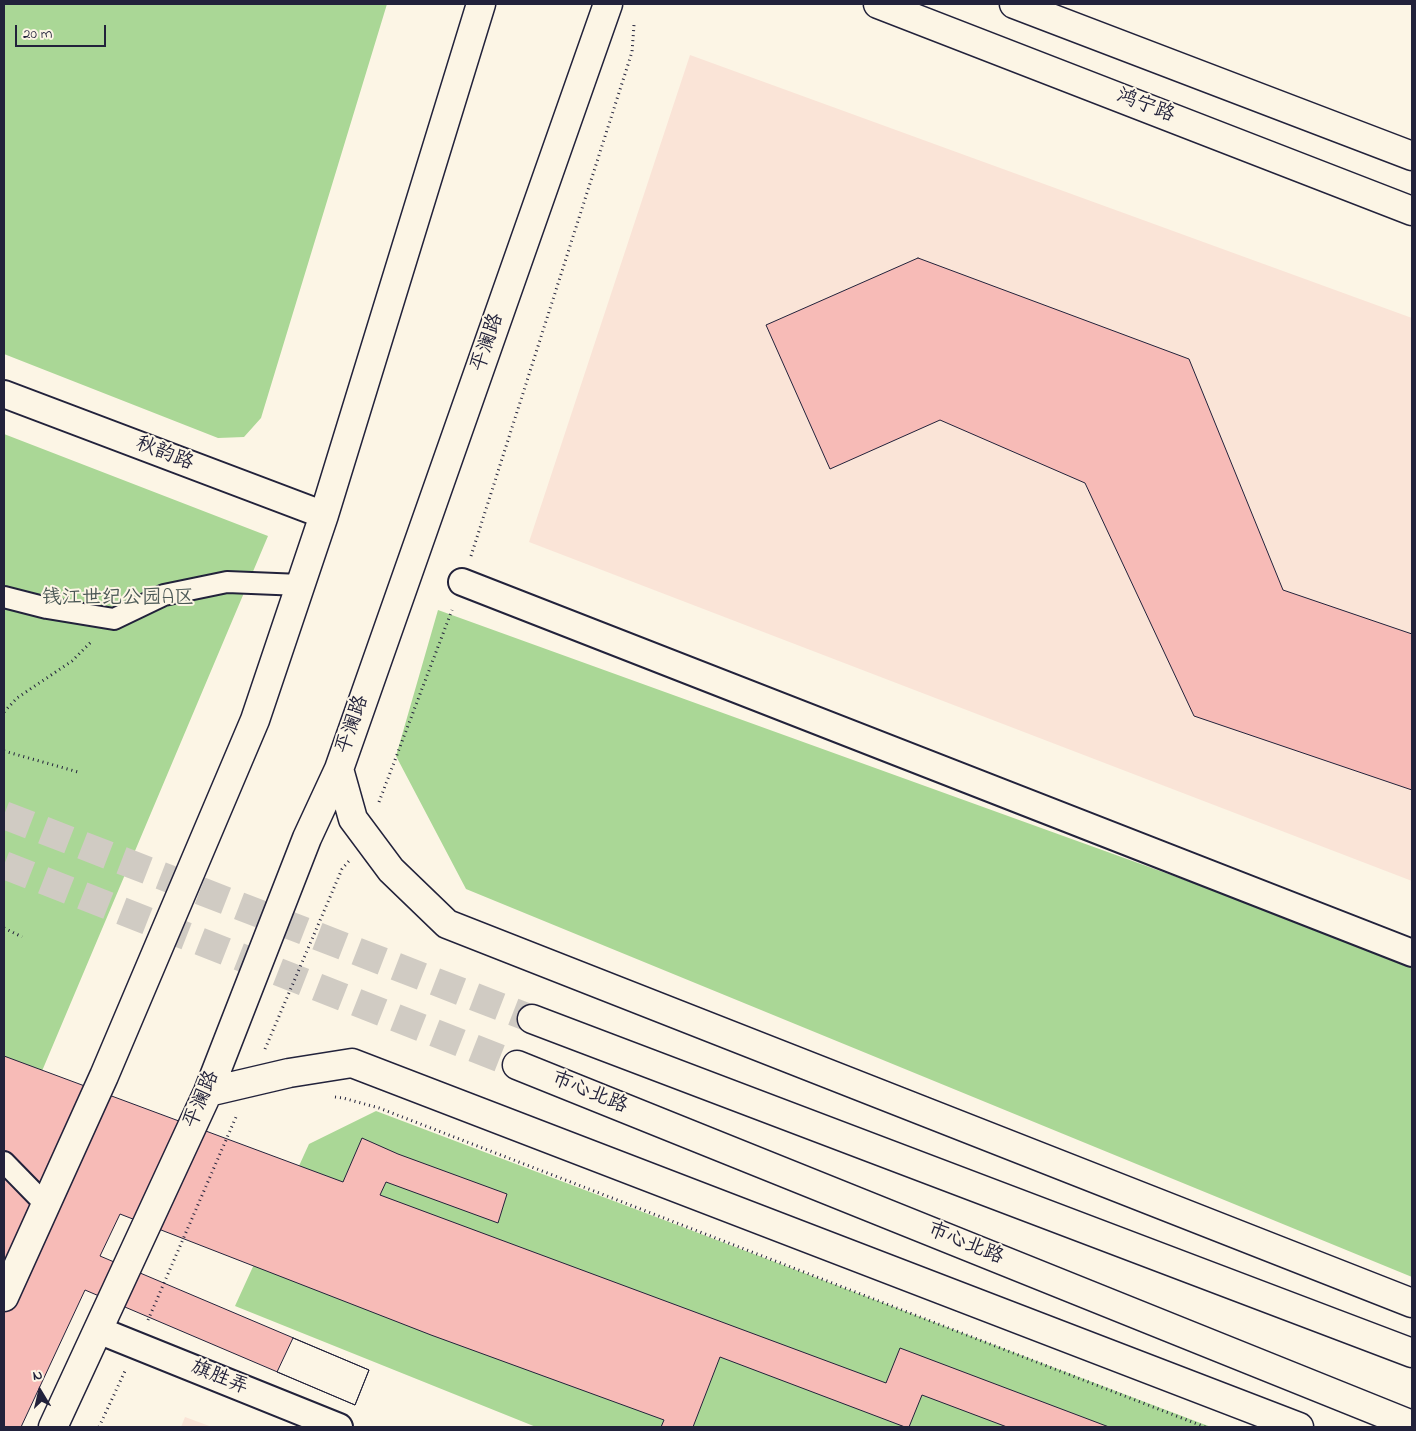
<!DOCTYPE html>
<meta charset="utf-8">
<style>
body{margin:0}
#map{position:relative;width:1416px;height:1431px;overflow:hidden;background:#fcf5e5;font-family:"Indie Flower",sans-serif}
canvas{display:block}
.frame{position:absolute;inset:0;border:5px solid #22223b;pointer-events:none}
.north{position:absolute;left:15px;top:1366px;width:50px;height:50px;-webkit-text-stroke:4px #fcf5e5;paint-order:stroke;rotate:351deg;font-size:14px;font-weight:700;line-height:20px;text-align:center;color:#22223b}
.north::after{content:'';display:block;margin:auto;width:18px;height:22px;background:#22223b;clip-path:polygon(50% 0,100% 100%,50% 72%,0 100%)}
.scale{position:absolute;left:15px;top:25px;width:91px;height:22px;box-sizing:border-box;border:2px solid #22223b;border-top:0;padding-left:6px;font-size:15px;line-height:18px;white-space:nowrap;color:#22223b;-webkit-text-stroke:4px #fcf5e5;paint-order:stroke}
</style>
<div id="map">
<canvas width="1416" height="1431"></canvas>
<div class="frame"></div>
<div class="north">N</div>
<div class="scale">20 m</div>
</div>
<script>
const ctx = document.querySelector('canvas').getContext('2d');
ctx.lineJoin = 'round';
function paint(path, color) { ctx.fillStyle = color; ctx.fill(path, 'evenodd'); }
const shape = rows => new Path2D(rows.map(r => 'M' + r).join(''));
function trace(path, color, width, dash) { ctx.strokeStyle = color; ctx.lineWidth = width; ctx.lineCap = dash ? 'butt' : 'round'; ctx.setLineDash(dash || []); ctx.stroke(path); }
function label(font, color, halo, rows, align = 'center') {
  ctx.font = font + ' "Indie Flower","LXGW WenKai TC",sans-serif'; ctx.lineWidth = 4; ctx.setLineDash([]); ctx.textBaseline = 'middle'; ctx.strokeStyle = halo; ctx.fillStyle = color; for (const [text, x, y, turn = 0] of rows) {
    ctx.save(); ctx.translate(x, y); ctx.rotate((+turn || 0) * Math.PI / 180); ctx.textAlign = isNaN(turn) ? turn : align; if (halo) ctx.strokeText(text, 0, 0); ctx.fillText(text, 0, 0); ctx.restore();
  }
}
paint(shape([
 [690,55,1412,318,1412,881,529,542],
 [185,1417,212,1427,181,1427]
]), '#fae4d7');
paint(shape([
 [4,4,387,4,261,418,244,437,218,438,4,354],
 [4,434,268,536,4,1161],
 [438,610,1412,962,1412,1277,466,889,396,756],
 [376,1111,1211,1427,536,1427,235,1306,309,1144]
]), '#aad796');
const building = shape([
 [918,258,1189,359,1283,590,1412,634,1412,790,1194,716,1085,483,940,420,830,469,766,325,918,258],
 [4,1056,343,1182,362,1138,398,1154,507,1194,498,1223,386,1182,380,1195,886,1383,900,1348,1109,1427,1007,1427,922,1395,909,1427,905,1427,720,1357,693,1427,661,1427,664,1420,431,1335,120,1214,100,1256,369,1370,355,1405,85,1290,21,1427,4,1427,4,1056],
 [293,1338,369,1370,355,1405,277,1372,293,1338]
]);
paint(building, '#f7bbb7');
trace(building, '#22223b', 1);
trace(shape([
 [4,815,532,1019],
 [4,865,517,1065]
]), '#d0cbc3', 28, [28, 14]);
const pedestrian = shape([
 [4,597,47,608,114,619,164,595,227,582,301,585],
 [4,1162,46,1205]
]);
const minor = shape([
 [4,394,324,515],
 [462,582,1412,953],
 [98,1330,339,1427]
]);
const secondary = shape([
 [878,4,1412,211],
 [1014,4,1412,156],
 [339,769,353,819,391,870,447,924,1412,1303],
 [208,1092,289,1073,352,1063,1299,1427],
 [4,1297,104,1076,255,720,324,515,481,4],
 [53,1427,208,1092,307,838,339,769,608,4]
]);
const primary = shape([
 [532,1019,1412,1353],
 [517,1065,1412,1425]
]);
trace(pedestrian, '#22223b', 24);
trace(minor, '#22223b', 30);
trace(secondary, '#22223b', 31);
trace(primary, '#22223b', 31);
trace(shape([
 [471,556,632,52,634,25],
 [4,712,17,698,72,661,92,641],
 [4,751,78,772],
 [379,802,452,610],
 [4,928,22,937],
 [265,1049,342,869,349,861],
 [335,1097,343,1098,379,1108,1205,1427],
 [148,1320,236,1117],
 [99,1427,125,1371]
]), '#22223b', 3, [1, 4]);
trace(pedestrian, '#fcf5e5', 20);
trace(minor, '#fcf5e5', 26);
trace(secondary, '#fcf5e5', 28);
trace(primary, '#fcf5e5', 28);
label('20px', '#22223b', '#fcf5e5', [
 ["鸿宁路",1145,107,21],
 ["平澜路",489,343,-71],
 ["秋韵路",164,455,21],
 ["平澜路",354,725,-71],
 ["市心北路",589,1094,22],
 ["平澜路",203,1100,-67],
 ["市心北路",965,1245,22],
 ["旗胜弄",219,1379,22]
]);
label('20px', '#4b5856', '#fcf5e5', [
 ["钱江世纪公园A区",118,600]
]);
</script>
